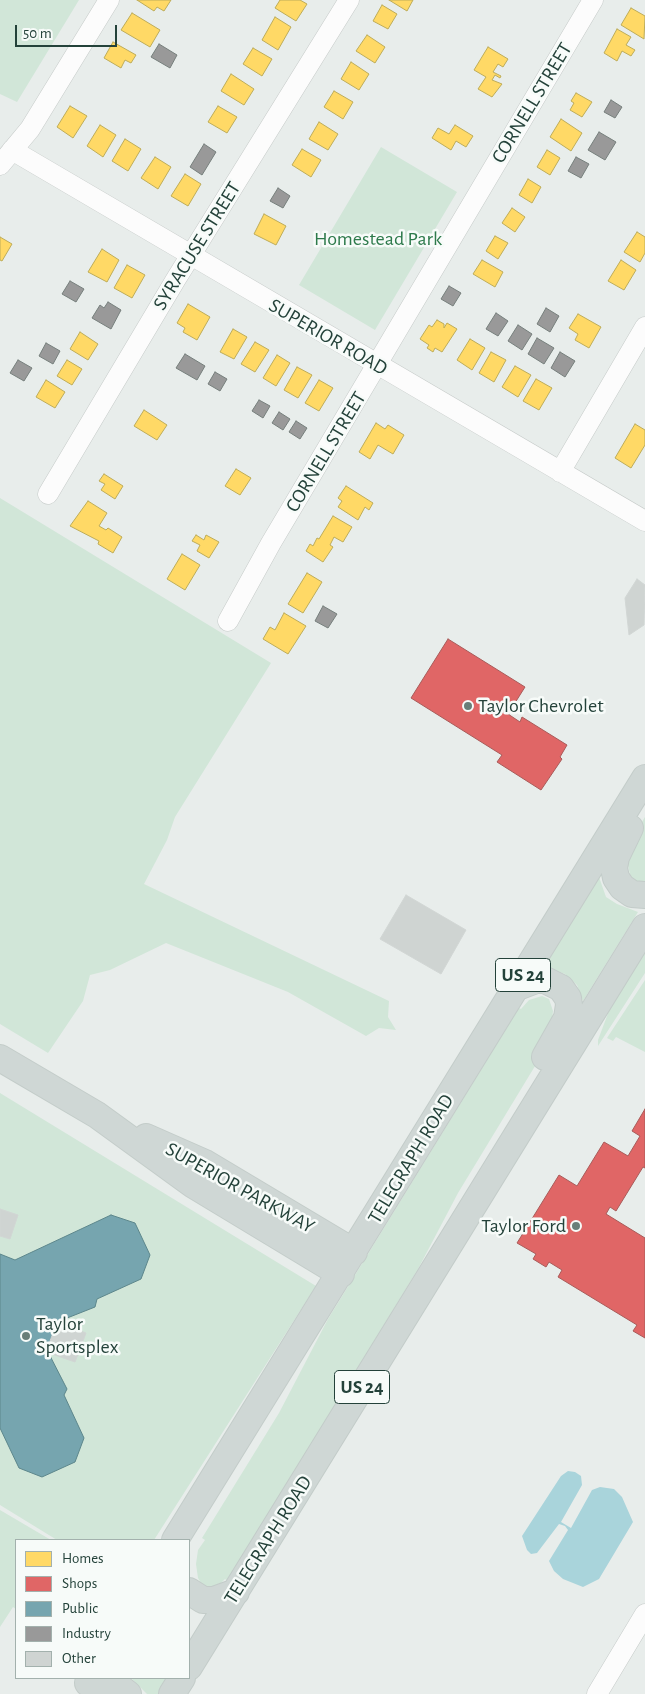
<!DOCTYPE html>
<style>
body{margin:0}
#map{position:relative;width:645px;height:1694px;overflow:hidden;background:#e8edeb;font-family:"Alegreya Sans",sans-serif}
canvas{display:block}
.legend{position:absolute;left:15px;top:1539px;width:175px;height:140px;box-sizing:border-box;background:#f7fbf9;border:1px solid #a3b1ad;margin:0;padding:6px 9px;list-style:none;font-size:15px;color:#24423a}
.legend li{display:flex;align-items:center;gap:10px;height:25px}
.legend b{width:25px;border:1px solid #a3b1ad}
.scale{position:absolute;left:15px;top:25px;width:102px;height:22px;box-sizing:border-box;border:2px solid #24423a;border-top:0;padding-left:6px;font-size:15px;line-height:18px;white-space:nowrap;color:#24423a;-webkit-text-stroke:4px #f7fbf9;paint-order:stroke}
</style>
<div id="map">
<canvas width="645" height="1694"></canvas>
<ul class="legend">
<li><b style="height:14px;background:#ffd966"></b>Homes</li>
<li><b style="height:14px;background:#e06666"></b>Shops</li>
<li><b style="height:14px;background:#76a5af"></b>Public</li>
<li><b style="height:14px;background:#999"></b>Industry</li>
<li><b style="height:14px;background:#cfd4d2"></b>Other</li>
</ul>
<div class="scale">50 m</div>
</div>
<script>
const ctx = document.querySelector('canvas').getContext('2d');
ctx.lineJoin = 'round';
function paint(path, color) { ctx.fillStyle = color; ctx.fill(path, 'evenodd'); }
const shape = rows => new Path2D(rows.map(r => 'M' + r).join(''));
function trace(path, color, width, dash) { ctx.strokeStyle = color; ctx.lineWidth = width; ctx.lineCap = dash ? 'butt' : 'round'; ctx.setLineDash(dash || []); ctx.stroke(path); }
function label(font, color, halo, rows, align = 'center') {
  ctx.font = font + ' "Alegreya Sans",sans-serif'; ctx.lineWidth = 5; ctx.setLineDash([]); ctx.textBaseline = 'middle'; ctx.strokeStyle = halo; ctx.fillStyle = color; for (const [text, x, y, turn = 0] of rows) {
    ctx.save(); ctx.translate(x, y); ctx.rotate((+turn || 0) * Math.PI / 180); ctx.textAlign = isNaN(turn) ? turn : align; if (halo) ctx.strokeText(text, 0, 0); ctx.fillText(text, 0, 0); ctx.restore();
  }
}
paint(shape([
 [0,0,79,0,17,102,0,94],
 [381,147,457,192,375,330,299,285],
 [0,498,271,663,175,817,167,840,144,884,389,1001,388,1017,396,1030,379,1028,366,1036,288,992,166,943,110,970,90,975,83,1001,48,1053,0,1024],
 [645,817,645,883,642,884,631,879,628,865,632,838],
 [599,877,606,897,617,904,638,912,583,1001,577,985,565,974,544,966],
 [645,951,645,973,598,1046,598,1040,613,1000],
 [645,980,645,1052,616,1037,613,1041,607,1038],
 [542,996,549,999,553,1011,549,1043,458,1193,418,1269,228,1581,225,1579,219,1585,210,1588,203,1587,198,1578,196,1564,198,1550,205,1540,202,1538,279,1413,328,1319,519,1008,521,1009,529,1000],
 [0,1093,316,1286,154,1540,57,1540,0,1505],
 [0,1510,51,1540,16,1540,16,1609,13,1607,0,1627],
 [131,1678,168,1678,158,1694,147,1694]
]), '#d1e6d8');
paint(shape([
 [568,1471,575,1472,581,1476,582,1485,561,1522,571,1528,592,1490,600,1487,614,1489,622,1497,633,1522,599,1579,583,1587,563,1579,554,1571,549,1561,568,1530,565,1526,559,1524,537,1553,531,1554,527,1550,522,1536,561,1476]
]), '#a9d4db');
const homes = shape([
 [137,0,171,0,164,11,157,7,154,11,137,0],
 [280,0,300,0,307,4,296,21,275,8,280,0],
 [389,0,413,0,407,11,389,0],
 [382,5,397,14,388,29,373,21,382,5],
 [631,8,645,16,644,39,621,25,631,8],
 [132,13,160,30,150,47,121,30,132,13],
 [275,17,291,27,278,50,262,40,275,17],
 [617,29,631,37,626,45,635,50,631,56,622,51,617,61,604,53,617,29],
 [367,35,385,47,375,63,356,51,367,35],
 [113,42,136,55,131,63,125,60,121,68,104,58,113,42],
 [488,47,508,59,503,67,498,64,493,72,501,76,500,78,495,75,492,80,502,84,492,97,478,89,486,77,474,70,488,47],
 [253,48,272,59,262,76,243,64,253,48],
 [351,62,369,74,359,90,341,79,351,62],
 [231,74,254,89,244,105,221,91,231,74],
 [334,91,353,102,343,119,324,107,334,91],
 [576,93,592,102,582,117,570,110,574,103,571,101,576,93],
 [70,106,87,116,73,138,57,127,70,106],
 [218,106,237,117,227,133,208,122,218,106],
 [561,119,582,133,571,151,550,137,561,119],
 [319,122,338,134,328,150,309,139,319,122],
 [100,125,116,135,103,157,87,146,100,125],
 [455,125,473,136,466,147,456,141,451,150,432,138,438,128,449,134,455,125],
 [125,139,141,149,128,171,112,161,125,139],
 [302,149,321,160,311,177,292,165,302,149],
 [547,150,560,158,550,175,537,167,547,150],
 [155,157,171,167,158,189,141,178,155,157],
 [185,174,201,184,188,206,171,196,185,174],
 [528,179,541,187,532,203,519,195,528,179],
 [512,208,525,217,515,232,502,223,512,208],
 [264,214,286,226,276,245,254,234,264,214],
 [637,232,645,237,645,253,640,262,624,252,637,232],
 [495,236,508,243,498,259,486,251,495,236],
 [0,237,12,244,2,261,0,260,0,237],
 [102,249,119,260,107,282,88,272,102,249],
 [482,260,503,272,495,287,473,274,482,260],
 [621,260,636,270,624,290,608,281,621,260],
 [127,265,145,275,132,298,114,288,127,265],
 [188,304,210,317,197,340,183,332,185,328,177,323,188,304],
 [578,314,601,327,589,348,575,340,578,334,569,328,578,314],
 [437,320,444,324,444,328,447,323,457,329,442,352,435,348,433,352,427,348,429,345,420,339,429,325,432,327,437,320],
 [233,329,247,337,234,359,220,352,233,329],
 [80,332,98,344,88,360,70,349,80,332],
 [470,339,485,348,472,370,457,360,470,339],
 [255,342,269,350,255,372,241,364,255,342],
 [491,352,506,360,494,382,479,373,491,352],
 [277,355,290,363,276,386,263,378,277,355],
 [67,360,82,369,72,385,57,376,67,360],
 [515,366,531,375,518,397,502,387,515,366],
 [297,367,312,375,298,398,284,390,297,367],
 [536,379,552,388,539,410,523,401,536,379],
 [46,380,65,392,55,408,36,397,46,380],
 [319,380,333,388,319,411,305,403,319,380],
 [144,410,167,425,157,440,134,426,144,410],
 [376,423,385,429,388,425,404,435,393,454,378,445,370,459,359,452,376,423],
 [635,424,645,430,645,445,631,468,615,458,635,424],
 [236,469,251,478,240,495,225,486,236,469],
 [104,474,123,486,115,499,101,490,105,484,99,481,104,474],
 [346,486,373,503,369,510,365,507,358,520,338,507,342,501,338,498,346,486],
 [88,501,107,513,99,526,106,530,108,528,122,537,113,553,98,544,99,541,70,526,88,501],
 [333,516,352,527,343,542,334,537,330,545,333,547,323,562,306,551,310,544,313,546,317,538,319,539,333,516],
 [196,535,204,540,206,535,219,542,209,558,197,551,200,545,192,541,196,535],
 [182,554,200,565,185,590,167,579,182,554],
 [307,573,322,582,303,613,288,604,307,573],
 [284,613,306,626,288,654,263,639,270,627,275,630,284,613]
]);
paint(homes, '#ffd966');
trace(homes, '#bdac59', 1);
const shops = shape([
 [448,639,525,687,508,714,520,722,522,717,567,745,560,757,562,759,541,790,497,762,502,755,411,698,448,639],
 [645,1109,645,1168,643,1167,616,1211,610,1207,606,1214,645,1238,645,1338,633,1331,637,1325,558,1277,562,1270,549,1262,546,1267,533,1259,536,1254,517,1243,559,1175,577,1186,604,1142,628,1156,640,1136,632,1131,645,1109]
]);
paint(shops, '#e06666');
trace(shops, '#a85b59', 1);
const public = shape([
 [111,1215,135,1223,150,1255,141,1279,97,1299,95,1307,57,1322,47,1350,67,1389,64,1395,84,1438,75,1462,42,1477,19,1468,0,1428,0,1254,15,1260,111,1215]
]);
paint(public, '#76a5af');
trace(public, '#5d878c', 1);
const industry = shape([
 [159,44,177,55,170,68,151,57,159,44],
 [611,100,622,107,615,118,604,112,611,100],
 [599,132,616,142,605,160,588,150,599,132],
 [204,144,216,152,202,175,190,167,204,144],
 [576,157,589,164,581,178,568,171,576,157],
 [278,188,290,196,283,208,270,201,278,188],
 [70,281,84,289,76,302,62,294,70,281],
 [449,286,461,293,453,306,441,299,449,286],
 [108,302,121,310,111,329,92,318,100,305,104,308,108,302],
 [546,308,559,316,550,332,537,324,546,308],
 [496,313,508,321,498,336,486,329,496,313],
 [518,325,532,334,522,350,508,341,518,325],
 [537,338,554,348,544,364,528,354,537,338],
 [46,343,60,351,53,364,39,356,46,343],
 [560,352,575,361,565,377,551,368,560,352],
 [185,354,205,366,197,380,176,368,185,354],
 [18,360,32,368,24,381,10,373,18,360],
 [215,372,227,379,220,391,208,384,215,372],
 [259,400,270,406,263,418,252,411,259,400],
 [279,412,290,419,283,430,272,423,279,412],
 [296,421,307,428,300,439,289,432,296,421],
 [323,606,337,614,328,628,315,621,323,606]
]);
paint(industry, '#999');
trace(industry, '#767f7c', 1);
const building = shape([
 [637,579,645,585,644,625,629,635,625,598,637,579],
 [406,895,466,930,441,974,380,939,406,895],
 [0,1209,18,1215,10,1239,0,1236,0,1209],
 [57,1322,86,1333,75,1362,46,1352,57,1322]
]);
paint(building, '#cfd4d2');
trace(building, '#d1d6d4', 1);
const minor = shape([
 [12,150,645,521],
 [0,165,30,129,109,0],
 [560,472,645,327],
 [48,494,176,279,349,0],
 [228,621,271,543,593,0],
 [597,1694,645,1614]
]);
const major = shape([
 [630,828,616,857,614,868,616,878,622,887,632,894,645,895],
 [515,988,536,980,545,980,561,988,568,998,569,1005,567,1018,545,1057],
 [0,1058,97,1115,192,1184,341,1274],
 [146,1137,205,1163,354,1252],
 [175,1540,645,778],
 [189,1591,203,1600,214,1600,236,1592],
 [189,1667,645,927],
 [88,1683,108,1684,119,1687,128,1694],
 [172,1694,182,1678]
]);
trace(minor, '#c5cac8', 21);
trace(major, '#c3ccc9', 28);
trace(minor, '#fcfcfc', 20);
trace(major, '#cfd7d5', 26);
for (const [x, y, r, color] of [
 [468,706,5,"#697e78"],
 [576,1226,5,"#697e78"],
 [26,1336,5,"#697e78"]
]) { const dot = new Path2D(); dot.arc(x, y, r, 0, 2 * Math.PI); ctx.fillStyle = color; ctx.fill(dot); trace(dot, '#f7fbf9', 2); }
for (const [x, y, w] of [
 [523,975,55],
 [362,1387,55]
]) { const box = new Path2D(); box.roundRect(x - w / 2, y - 16.5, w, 33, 4); ctx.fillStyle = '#f7fbf9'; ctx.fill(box); trace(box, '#24423a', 1); }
label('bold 19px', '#24423a', null, [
 ["US 24",523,975],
 ["US 24",362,1387]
]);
label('20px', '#24423a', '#f7fbf9', [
 ["CORNELL STREET",532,103,-59],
 ["SYRACUSE STREET",197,246,-58],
 ["SUPERIOR ROAD",328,337,30],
 ["CORNELL STREET",326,452,-59],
 ["TELEGRAPH ROAD",411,1159,-59],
 ["SUPERIOR PARKWAY",240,1188,29],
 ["TELEGRAPH ROAD",268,1540,-58]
]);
label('20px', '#2d7a4b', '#f7fbf9', [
 ["Homestead Park",378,239]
]);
label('20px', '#24423a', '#f7fbf9', [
 ["Taylor Chevrolet",478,706],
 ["Taylor Ford",566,1226,"right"],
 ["Taylor",36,1324],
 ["Sportsplex",36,1347]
], 'left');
</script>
